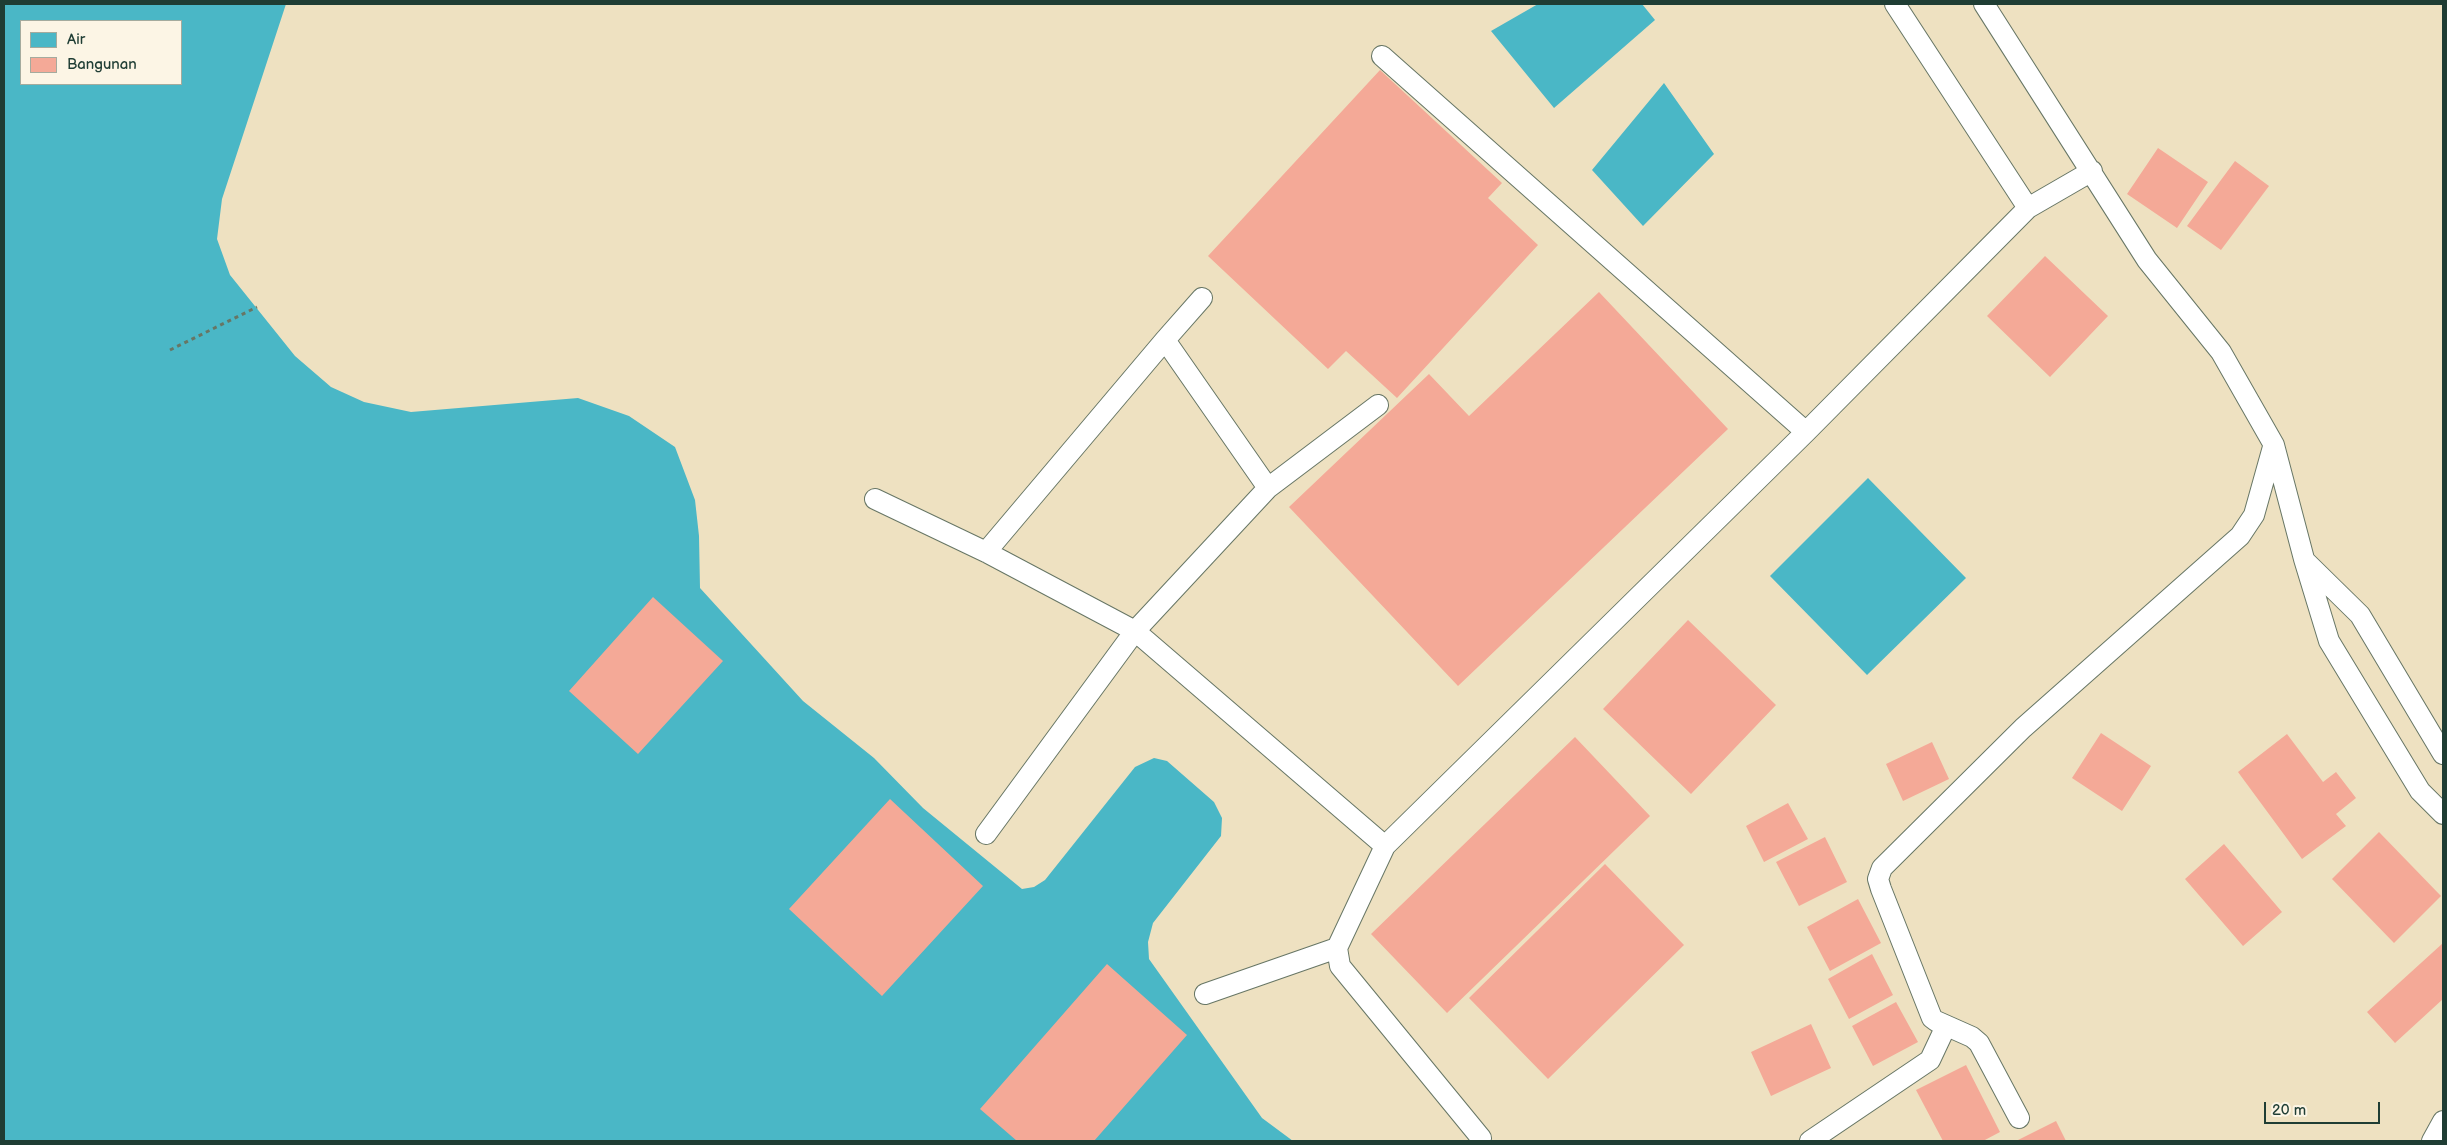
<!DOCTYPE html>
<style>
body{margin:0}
#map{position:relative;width:2447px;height:1145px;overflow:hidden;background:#eee1c1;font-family:"Balsamiq Sans",sans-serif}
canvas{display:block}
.frame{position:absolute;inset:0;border:5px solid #1f3d34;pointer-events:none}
.legend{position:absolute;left:20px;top:20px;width:162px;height:65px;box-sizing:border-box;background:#fcf5e5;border:1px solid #a4ab9e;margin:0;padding:6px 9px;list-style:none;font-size:15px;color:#1f3d34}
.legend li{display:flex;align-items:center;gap:10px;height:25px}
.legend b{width:25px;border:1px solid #a4ab9e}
.scale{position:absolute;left:2264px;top:1102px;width:116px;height:22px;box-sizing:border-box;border:2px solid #1f3d34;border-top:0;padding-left:6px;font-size:15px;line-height:18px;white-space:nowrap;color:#1f3d34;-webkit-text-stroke:4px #fcf5e5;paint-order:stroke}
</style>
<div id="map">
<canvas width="2447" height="1145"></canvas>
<div class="frame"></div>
<ul class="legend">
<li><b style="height:14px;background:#4ab7c6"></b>Air</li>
<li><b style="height:14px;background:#f4a997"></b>Bangunan</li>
</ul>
<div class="scale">20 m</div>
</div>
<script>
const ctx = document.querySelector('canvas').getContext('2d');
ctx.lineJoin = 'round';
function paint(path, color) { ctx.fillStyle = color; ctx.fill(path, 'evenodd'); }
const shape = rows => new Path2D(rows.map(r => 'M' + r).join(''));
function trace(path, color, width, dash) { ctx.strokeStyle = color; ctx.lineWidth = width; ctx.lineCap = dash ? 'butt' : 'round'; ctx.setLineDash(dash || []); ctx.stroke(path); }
paint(shape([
 [4,4,286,4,222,199,217,239,230,275,295,356,331,387,364,402,411,412,578,398,629,416,675,447,695,500,699,536,700,588,803,701,874,758,923,808,1022,889,1034,887,1045,880,1135,767,1154,758,1167,761,1214,802,1222,818,1221,836,1153,923,1148,942,1149,959,1262,1118,1293,1141,4,1141],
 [21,21,181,21,181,84,21,84],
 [1538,4,1642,4,1655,20,1554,108,1491,31],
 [1664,83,1714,154,1643,226,1592,170],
 [1868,478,1966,578,1867,675,1770,576]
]), '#4ab7c6');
paint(shape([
 [1380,70,1502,183,1488,198,1538,245,1397,398,1346,351,1328,369,1208,256],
 [2158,148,2208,182,2177,228,2127,194],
 [2235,161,2269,186,2221,250,2187,226],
 [2045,256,2108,316,2050,377,1987,316],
 [1599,292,1728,429,1458,686,1289,507,1429,374,1469,416],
 [653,597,723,661,638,754,569,691],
 [1688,620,1776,705,1691,794,1603,709],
 [2101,733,2151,766,2122,811,2072,778],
 [2287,734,2323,782,2336,772,2356,798,2336,814,2346,826,2302,859,2238,772],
 [1575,737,1650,816,1447,1013,1371,934],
 [1932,742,1949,779,1903,801,1886,764],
 [890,799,983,886,882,996,789,909],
 [1788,803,1808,839,1764,862,1746,826],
 [2379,832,2441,896,2394,943,2332,879],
 [1825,837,1847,882,1799,906,1776,862],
 [2224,844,2282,912,2243,946,2185,879],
 [1605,864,1684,945,1548,1079,1469,998],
 [1858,899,1881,943,1830,971,1807,927],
 [2443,943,2443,999,2395,1043,2367,1012],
 [1872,954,1893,995,1849,1019,1828,979],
 [1107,964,1187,1035,1094,1141,1017,1141,980,1109],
 [1896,1002,1918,1042,1873,1066,1852,1026],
 [1811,1024,1831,1068,1771,1096,1751,1052],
 [1966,1065,2000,1132,1983,1141,1943,1141,1916,1090],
 [2056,1121,2066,1141,2016,1141]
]), '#f4a997');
const lane = shape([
 [1895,4,2028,208],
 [1984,4,2147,260,2221,352,2274,445,2304,559,2329,641,2420,791,2443,814],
 [1382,56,1806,432],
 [1165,340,1268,488],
 [875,499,986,552,1135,631,1268,488,1378,405],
 [986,552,1165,340,1202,298],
 [2305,561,2360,615,2443,754],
 [986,834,1135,631,1385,846],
 [1205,994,1337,948],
 [2019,1118,1979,1043,1972,1037,1936,1021,1932,1018,1881,889,1878,879,1882,868,2023,728,2240,536,2254,515,2273,447],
 [1481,1138,1340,966,1337,948,1385,846,1806,432,2028,208,2092,171],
 [1810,1141,1930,1060,1946,1026],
 [2432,1141,2443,1121]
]);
trace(lane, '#677665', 22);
trace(shape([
 [170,350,257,307]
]), '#677665', 3, [4, 4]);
trace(lane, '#fff', 20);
</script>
